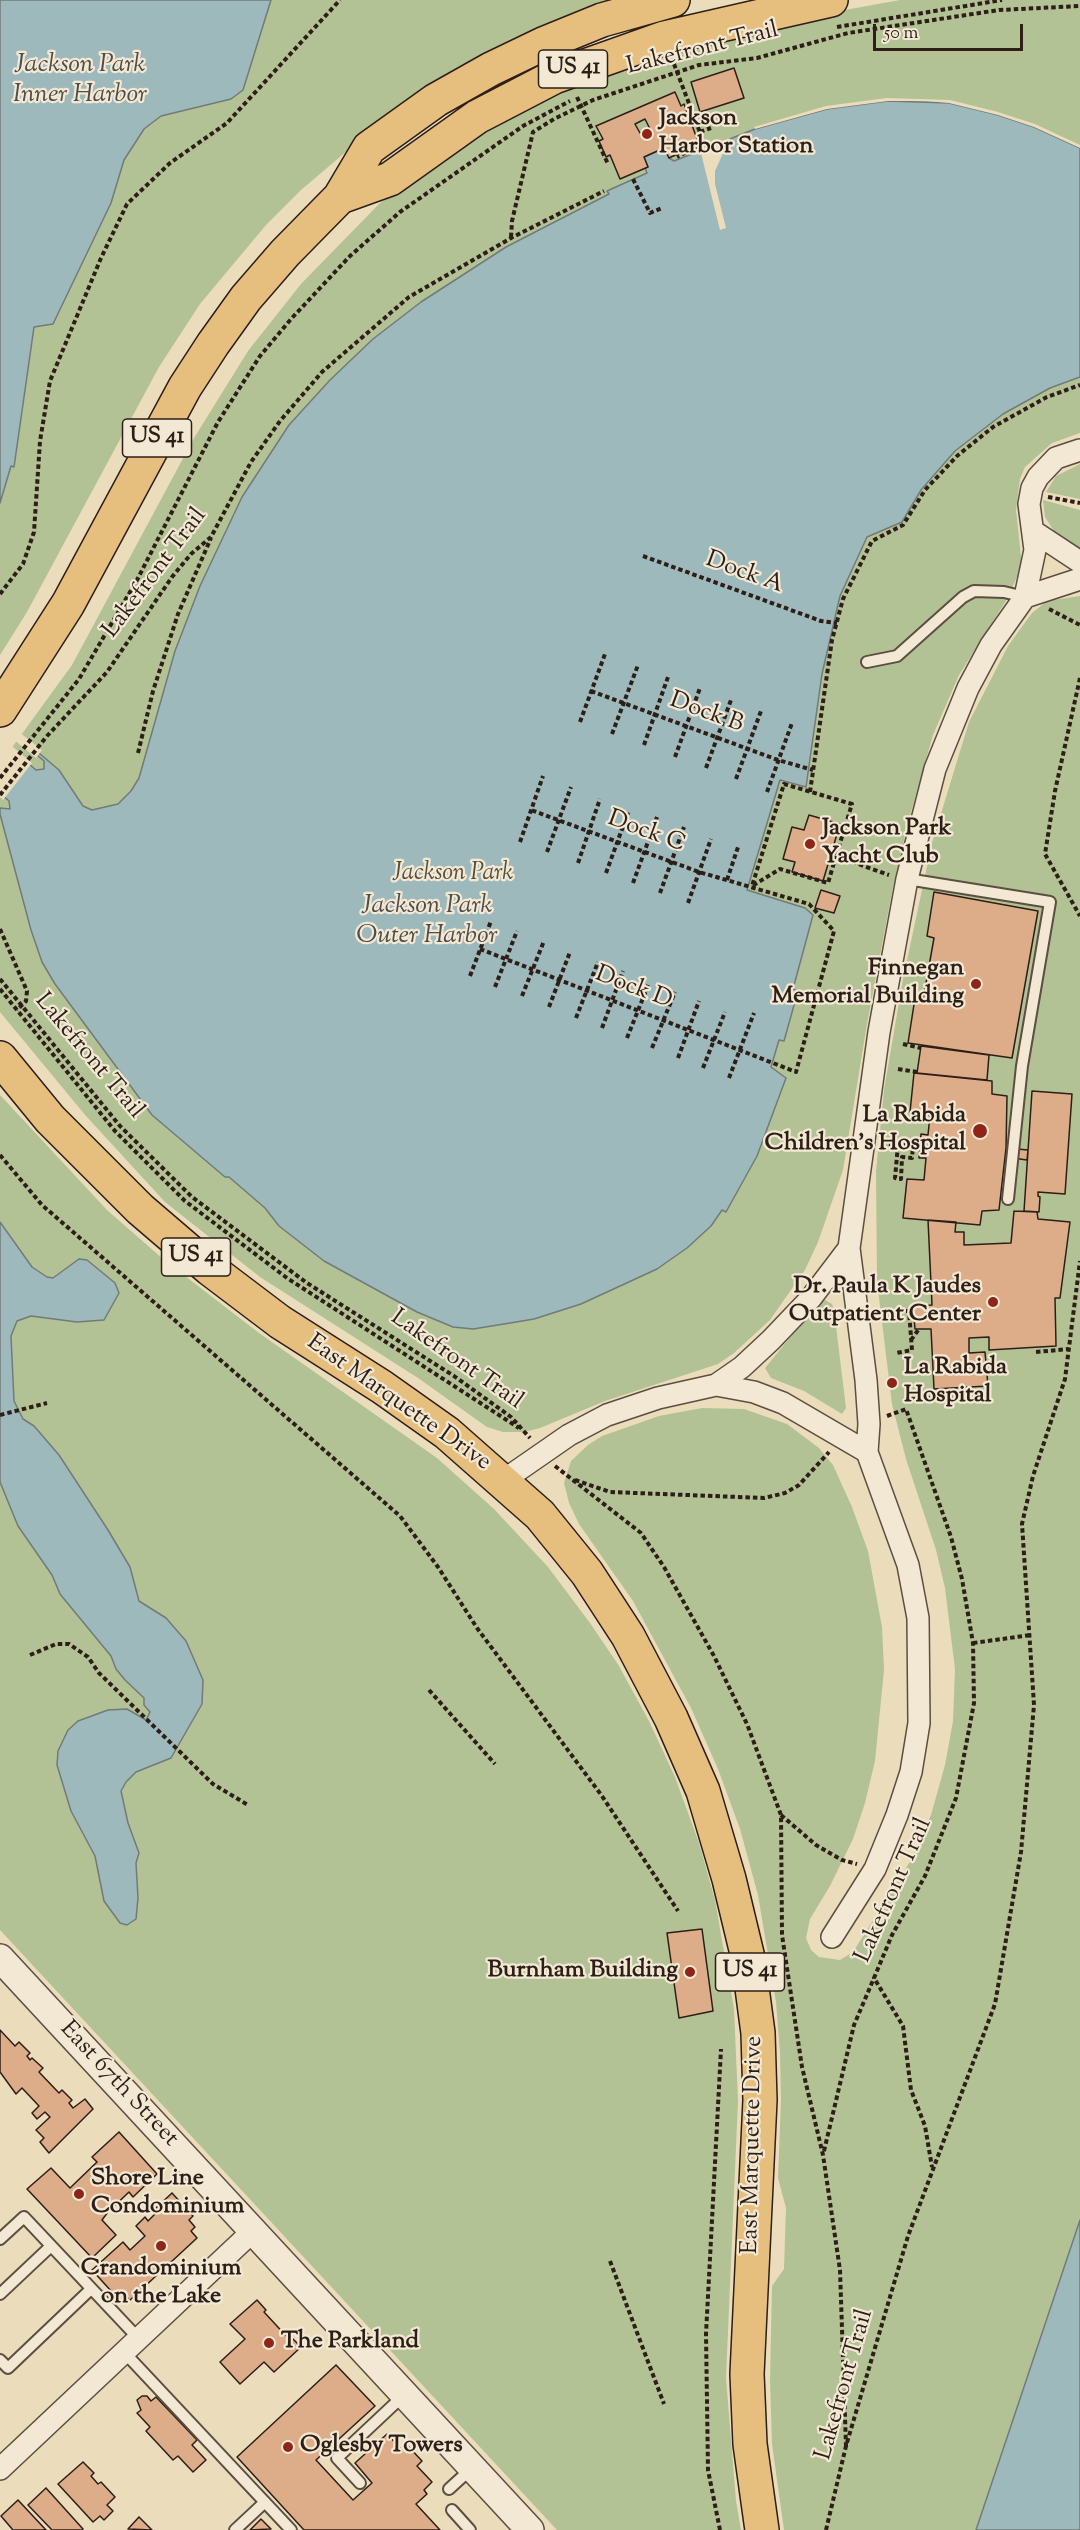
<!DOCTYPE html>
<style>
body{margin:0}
#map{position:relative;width:1080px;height:2530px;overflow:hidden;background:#ebdcbc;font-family:"Sorts Mill Goudy",serif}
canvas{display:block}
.scale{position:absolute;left:873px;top:24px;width:150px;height:27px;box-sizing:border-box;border:3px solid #2d1e17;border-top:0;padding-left:8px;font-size:18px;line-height:21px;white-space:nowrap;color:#2d1e17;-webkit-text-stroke:4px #f2e8d3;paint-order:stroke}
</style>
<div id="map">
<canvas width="1080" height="2530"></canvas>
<div class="scale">50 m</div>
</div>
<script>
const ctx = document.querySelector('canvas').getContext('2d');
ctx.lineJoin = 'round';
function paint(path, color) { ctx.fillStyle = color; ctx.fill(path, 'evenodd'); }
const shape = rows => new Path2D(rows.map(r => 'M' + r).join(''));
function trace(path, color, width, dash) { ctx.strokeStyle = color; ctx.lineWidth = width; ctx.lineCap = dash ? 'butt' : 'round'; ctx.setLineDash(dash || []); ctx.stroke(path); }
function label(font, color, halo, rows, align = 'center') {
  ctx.font = font + ' "Sorts Mill Goudy",serif'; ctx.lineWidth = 4.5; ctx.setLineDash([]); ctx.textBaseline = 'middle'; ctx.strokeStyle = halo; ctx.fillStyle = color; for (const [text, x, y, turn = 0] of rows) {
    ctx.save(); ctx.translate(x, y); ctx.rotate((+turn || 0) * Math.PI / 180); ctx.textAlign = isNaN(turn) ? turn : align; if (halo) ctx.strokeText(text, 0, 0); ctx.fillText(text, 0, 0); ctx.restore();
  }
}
paint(shape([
 [0,0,625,0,368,133,301,190,266,225,200,304,159,367,27,612,0,655],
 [900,0,1080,0,1080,433,1052,443,1025,467,1020,479,1016,510,1022,566,1007,599,959,675,933,735,909,819,893,887,867,1024,843,1170,818,1242,805,1270,770,1320,734,1353,718,1364,605,1401,540,1428,524,1432,503,1432,487,1427,418,1378,260,1277,165,1202,86,1116,0,1012,0,764,72,665,194,438,248,351,301,284,379,204,457,143,612,66,779,22],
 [1080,464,1080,499,1046,492,1056,476],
 [1043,500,1080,510,1080,551,1054,531,1045,517],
 [1080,596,1080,2220,976,2530,784,2530,772,2444,770,2380,772,2286,784,2269,786,2208,778,2178,781,2100,780,2053,776,2002,758,1895,740,1829,718,1769,691,1708,633,1601,579,1524,569,1503,564,1483,571,1461,588,1445,602,1436,659,1416,702,1408,744,1409,787,1424,819,1448,833,1465,852,1507,868,1551,882,1627,884,1670,875,1761,865,1803,853,1839,830,1886,810,1919,806,1938,811,1950,819,1957,840,1960,853,1952,911,1860,931,1815,945,1765,953,1721,955,1669,945,1588,936,1550,906,1459,892,1404,877,1281,876,1171,884,1090,903,979,932,843,969,722,1008,646,1032,613,1047,601],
 [0,1095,107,1210,163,1259,259,1333,437,1458,494,1509,548,1567,590,1623,619,1666,649,1721,675,1777,699,1843,715,1900,734,2009,738,2101,726,2378,736,2501,741,2530,557,2530,0,1930],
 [825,1300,832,1304,834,1310,846,1408,842,1414,804,1391,771,1378,765,1368,820,1301]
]), '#b2c294');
const water = shape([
 [0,0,271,0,243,90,231,99,161,116,144,129,124,160,111,203,53,324,34,327,14,467,11,466,0,503,0,0],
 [888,101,949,103,998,115,1034,127,1080,148,1080,377,1050,388,1003,414,955,451,921,490,902,522,867,537,840,596,822,674,806,787,780,780,747,890,805,908,813,915,793,989,798,991,784,1041,779,1040,771,1067,786,1078,757,1156,726,1212,722,1210,711,1226,687,1248,657,1269,581,1304,534,1319,504,1324,473,1329,453,1327,417,1312,324,1261,279,1226,265,1208,229,1177,225,1177,152,1115,55,984,42,962,31,930,0,814,0,808,10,809,9,801,0,793,0,739,36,770,44,769,44,761,0,724,0,720,59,770,83,806,92,810,118,804,131,791,139,778,175,651,200,586,242,497,289,425,330,380,373,339,421,302,506,247,609,194,607,191,647,173,645,168,648,167,644,157,664,148,669,158,674,161,755,129,827,109,888,101],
 [0,1222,32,1267,47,1277,53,1278,79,1259,87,1260,115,1283,119,1293,104,1320,77,1322,31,1316,17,1321,11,1336,14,1401,23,1419,34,1426,59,1455,108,1530,130,1567,139,1601,166,1618,186,1641,203,1680,202,1704,171,1758,136,1772,126,1782,121,1791,128,1823,139,1853,136,1863,138,1898,136,1919,127,1925,120,1923,104,1901,95,1856,71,1811,57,1765,58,1751,68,1730,78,1721,108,1710,127,1709,146,1720,150,1712,144,1705,144,1698,125,1680,116,1669,111,1656,60,1594,52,1575,18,1526,0,1482,0,1222],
 [1080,2220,1080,2530,976,2530,1080,2220]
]);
paint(water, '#9eb9bc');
trace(water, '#717b7a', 1.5);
paint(shape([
 [887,98,950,100,998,112,1035,124,1080,145,1080,148,1034,127,998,115,949,103,926,101,888,101,827,109,755,129,754,127,826,106],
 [730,138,715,171,715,184,726,228,720,230,700,149],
 [0,717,42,750,36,758,0,728],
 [0,736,32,763,3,800,0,797]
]), '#ebdcbc');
const building = shape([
 [734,68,744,98,700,112,691,82,734,68],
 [675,92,681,106,684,104,699,144,669,158,664,148,644,157,648,167,620,179,610,155,606,157,599,141,603,139,596,126,675,92],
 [645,119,650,129,640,133,635,124,645,119],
 [809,815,840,824,823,881,792,872,795,862,783,859,792,827,804,830,809,815],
 [821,890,840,896,834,913,815,908,821,890],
 [934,892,1038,911,1012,1058,908,1043,915,998,923,1000,934,938,927,936,934,892],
 [921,1046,989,1055,987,1080,917,1073,921,1046],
 [914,1073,992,1081,992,1094,1007,1096,1006,1148,999,1210,982,1211,980,1225,903,1218,907,1179,924,1180,926,1158,919,1158,921,1134,928,1135,930,1115,910,1112,914,1073],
 [1032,1091,1072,1094,1065,1194,1038,1192,1038,1196,1040,1197,1039,1212,1024,1211,1032,1091],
 [1006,1148,1028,1150,1027,1160,1005,1157,1006,1148],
 [1014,1211,1037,1212,1038,1219,1070,1222,1060,1298,1055,1298,1056,1346,989,1350,989,1337,969,1338,969,1353,985,1352,988,1386,934,1389,931,1329,915,1329,913,1306,932,1305,928,1220,956,1222,955,1232,964,1232,964,1245,1011,1243,1014,1211],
 [702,1929,713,2011,679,2018,667,1933,702,1929],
 [0,2030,15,2046,19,2042,30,2053,27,2056,30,2060,32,2058,43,2068,39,2072,59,2093,62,2090,72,2100,69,2103,73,2108,85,2099,93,2109,49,2153,40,2142,44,2138,36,2130,50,2117,45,2112,37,2119,32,2113,39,2106,22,2088,16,2094,0,2072,0,2030],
 [119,2132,157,2174,133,2197,129,2192,108,2212,102,2220,116,2235,92,2258,27,2189,51,2168,70,2188,97,2162,92,2157,119,2132],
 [172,2193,193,2216,189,2220,195,2227,191,2231,197,2238,129,2301,128,2298,122,2303,92,2270,123,2242,130,2250,145,2236,136,2226,145,2217,148,2221,158,2211,156,2208,172,2193],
 [257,2300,266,2310,264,2312,289,2339,291,2337,301,2347,274,2372,264,2362,240,2384,220,2362,245,2339,230,2324,257,2300],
 [336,2365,375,2406,316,2460,353,2500,372,2483,355,2463,387,2434,402,2450,407,2445,422,2461,417,2466,432,2482,424,2490,427,2494,416,2504,440,2530,304,2530,237,2457,336,2365],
 [142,2396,147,2396,151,2401,156,2397,197,2440,192,2445,206,2460,193,2472,178,2456,173,2460,146,2431,150,2427,137,2413,141,2410,137,2400,142,2396],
 [83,2462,94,2473,91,2476,98,2484,101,2482,115,2497,107,2505,113,2511,104,2520,100,2516,93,2522,58,2484,83,2462],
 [46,2488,83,2529,82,2530,52,2530,28,2505,46,2488],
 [18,2500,46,2530,13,2530,1,2516,18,2500],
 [139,2517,152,2530,128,2529,139,2517],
 [261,2519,271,2529,250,2530,261,2519]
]);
paint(building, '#ddac88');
trace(building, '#2d1e17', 1.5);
const service = shape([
 [867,662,897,656,963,597,974,591,1004,592,1025,597],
 [907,879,1050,902,1022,1066,1008,1199],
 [0,2239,24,2217,139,2339],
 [0,2294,51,2246],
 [124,2352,291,2530],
 [0,2360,8,2368,91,2289],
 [360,2483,337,2458,404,2395],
 [449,2489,472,2468],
 [452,2510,470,2530],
 [235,2530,265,2502]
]);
const minor = shape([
 [1080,450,1056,458,1038,477,1032,488,1029,504,1035,550,1025,597,1080,579],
 [1033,531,1080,562],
 [716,1385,754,1392,783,1403,867,1452],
 [504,1480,569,1435,607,1415,658,1398,716,1385,742,1367,771,1340,811,1298,849,1248],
 [832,1937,875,1869,897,1815,911,1772,919,1723,918,1618,908,1565,867,1452,869,1424,866,1380,849,1248,879,1032,907,879,935,769,968,688,991,645,1025,597],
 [0,2469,253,2231]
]);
const tertiary = shape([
 [0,1958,530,2530]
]);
const primary = shape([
 [340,197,390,179,477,117,554,77,664,38,831,0],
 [0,710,68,604,185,387,213,344,246,298,285,253,340,197,369,148,436,100,491,69,543,44,602,20,673,0],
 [0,1058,50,1119,140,1209,210,1269,280,1322,382,1387,447,1433,540,1515,587,1573,628,1636,671,1718,703,1791,729,1879,748,1958,758,2033,760,2100,747,2374,750,2444,762,2530]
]);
trace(service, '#5c4e40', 14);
trace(minor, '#5c4e40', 24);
trace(tertiary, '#5c4e40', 30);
trace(primary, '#2d1e17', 36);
trace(shape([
 [837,27,1002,0],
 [674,64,704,143,677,157],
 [577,97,608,164],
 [700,132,711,128],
 [633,179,650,213,662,208],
 [511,237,512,221,533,132,554,119,593,100,699,65,757,58,848,33,999,10,1080,6],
 [1048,497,1080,503],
 [643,556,821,621,837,623],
 [0,594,23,564,34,532,40,441,50,381,101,258,127,204,170,163,227,123,340,0],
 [1049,609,1080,625],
 [1080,678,1055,791,1045,854,1080,916],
 [591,691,778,760,813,770],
 [580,722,605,654],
 [612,734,638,665],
 [644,745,668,677],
 [138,753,153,691,178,614,211,538],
 [675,757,700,688],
 [706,768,731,700],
 [0,778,79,679,137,580,218,422,260,356,291,319,350,256,400,212,523,126,570,101],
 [736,779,761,711],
 [767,792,792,723],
 [810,792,832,640,843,599,872,541,903,525,925,490,957,456,993,427,1047,397,1080,385],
 [0,795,47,736,107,672,172,577,191,554,211,537,251,462,280,421,322,372,409,297,511,238,604,191],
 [520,842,543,776],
 [547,852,571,787],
 [836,856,828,883,780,869,752,886,784,784,852,804,836,856,889,875],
 [578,863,600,799],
 [606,873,629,810],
 [727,880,738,847],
 [633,883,657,817],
 [660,893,684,827],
 [688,903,711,839],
 [0,929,27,991,26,1001,17,1010],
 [480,949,796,1072,834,931,809,904,699,872,531,810],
 [917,966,929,969],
 [470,976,491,921],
 [0,979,120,1126,192,1197,307,1283,454,1376,511,1417,530,1438],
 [495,987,517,931],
 [0,989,115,1131,185,1201,287,1278,519,1428],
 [522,996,544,941],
 [549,1007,570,952],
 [576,1018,598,962],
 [602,1028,623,971],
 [627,1038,649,983],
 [903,1044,921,1048],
 [652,1048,675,992],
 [678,1058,699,1001],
 [703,1068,725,1012],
 [898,1069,917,1072],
 [729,1078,754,1013],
 [889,1144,920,1146],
 [898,1145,895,1178,901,1179,902,1157,912,1158,913,1146],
 [0,1155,42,1205,400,1516,438,1567,477,1628,602,1796,678,1911],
 [891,1311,909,1311,912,1350,896,1353],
 [911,1340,919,1329],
 [1036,1352,1069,1349],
 [903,1400,956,1396,955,1388],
 [0,1415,47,1403],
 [887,1416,906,1409,951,1537,962,1579,973,1643,974,1703,956,1798,925,1876,892,1935,874,1978,903,2026,911,2090,925,2126,932,2167],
 [555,1466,641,1533,664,1567,714,1656,747,1724,781,1815,782,1935,802,2067,823,2155,840,2270,846,2446],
 [575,1480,610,1492,764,1498,785,1493,799,1485,829,1452],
 [973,1643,1031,1635],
 [30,1655,56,1644,69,1644,88,1657,99,1673,213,1784,248,1805],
 [429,1690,495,1764],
 [781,1815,816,1845,842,1860,857,1864],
 [824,2151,854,2025,874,1978],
 [610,2261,664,2404],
 [720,2530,708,2470,706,2334,721,2049],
 [826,2530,846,2446,908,2236,995,2004,1021,1852,1034,1705,1022,1524,1033,1476,1065,1379,1080,1261]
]), '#2d1e17', 4, [4.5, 3]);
trace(service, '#f2e8d3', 10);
trace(minor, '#f2e8d3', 21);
trace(tertiary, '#f2e8d3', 27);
trace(primary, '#e6be7e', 33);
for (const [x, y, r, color] of [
 [647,134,6,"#8f2418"],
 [810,844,6,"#8f2418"],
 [976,984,6,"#8f2418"],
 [980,1131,8,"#8f2418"],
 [993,1302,6,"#8f2418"],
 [892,1383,6,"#8f2418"],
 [690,1972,6,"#8f2418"],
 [79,2194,6,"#8f2418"],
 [161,2246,6,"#8f2418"],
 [269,2343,6,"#8f2418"],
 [288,2447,6,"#8f2418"]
]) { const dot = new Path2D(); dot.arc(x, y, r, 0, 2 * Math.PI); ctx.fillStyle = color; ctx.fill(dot); trace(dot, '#f2e8d3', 2); }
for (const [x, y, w] of [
 [573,69,69],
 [157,438,69],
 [196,1257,69],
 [750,1972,69]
]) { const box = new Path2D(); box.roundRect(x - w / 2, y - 19, w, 38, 4.5); ctx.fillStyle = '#f2e8d3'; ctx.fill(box); trace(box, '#2d1e17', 1.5); }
label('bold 22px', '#2d1e17', null, [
 ["US 41",573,69],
 ["US 41",157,438],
 ["US 41",196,1257],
 ["US 41",750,1972]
]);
label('24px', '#2d1e17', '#f2e8d3', [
 ["Lakefront Trail",703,50,-14],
 ["Lakefront Trail",156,574,-53],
 ["Dock A",744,574,20],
 ["Dock B",706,714,20],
 ["Dock C",646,833,20],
 ["Dock D",633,989,21],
 ["Lakefront Trail",88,1057,50],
 ["Lakefront Trail",456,1361,35],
 ["East Marquette Drive",398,1404,35],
 ["Lakefront Trail",895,1891,-66],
 ["East 67th Street",118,2085,47],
 ["East Marquette Drive",754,2145,-89],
 ["Lakefront Trail",846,2385,-74]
]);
label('bold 24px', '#2d1e17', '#f2e8d3', [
 ["Jackson",659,120],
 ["Harbor Station",659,148],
 ["Jackson Park",822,830],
 ["Yacht Club",822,858],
 ["Finnegan",964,970,"right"],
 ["Memorial Building",964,998,"right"],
 ["La Rabida",966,1117,"right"],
 ["Children's Hospital",966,1145,"right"],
 ["Dr. Paula K Jaudes",981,1288,"right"],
 ["Outpatient Center",981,1316,"right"],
 ["La Rabida",904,1369],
 ["Hospital",904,1397],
 ["Burnham Building",678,1972,"right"],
 ["Shore Line",91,2180],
 ["Condominium",91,2208],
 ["Crandominium",161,2270,"center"],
 ["on the Lake",161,2298,"center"],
 ["The Parkland",281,2343],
 ["Oglesby Towers",300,2447]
], 'left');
label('italic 24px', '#554f3c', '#f2e8d3', [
 ["Jackson Park",453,875]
]);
label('italic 26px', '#4f4c49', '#f2e8d3', [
 ["Jackson Park",80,67],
 ["Inner Harbor",80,97],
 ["Jackson Park",427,908],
 ["Outer Harbor",427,938]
]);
</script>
